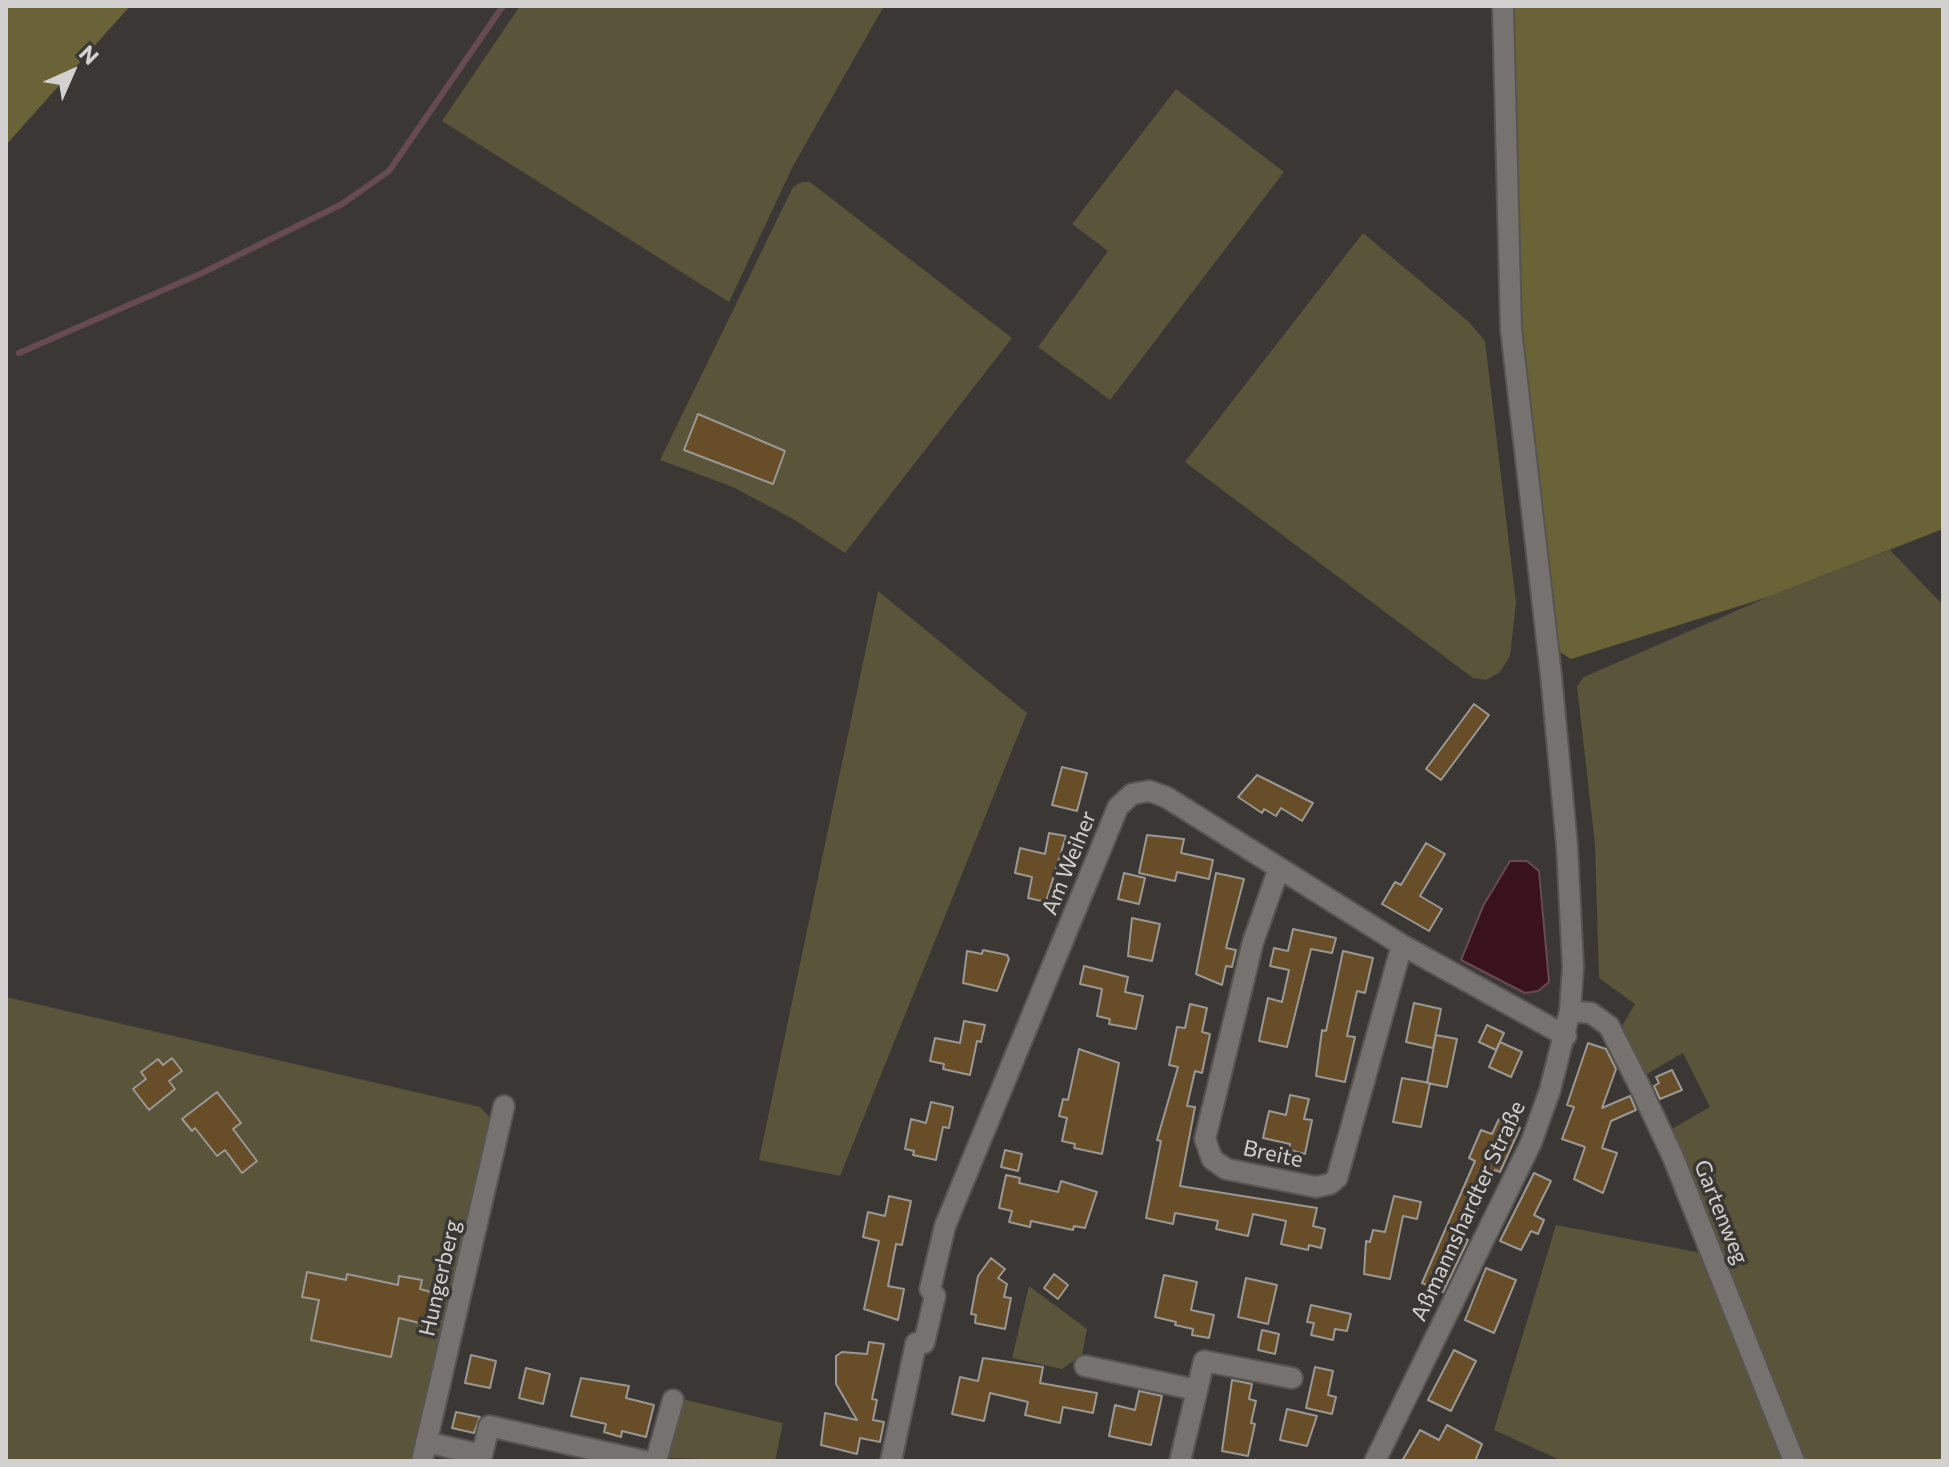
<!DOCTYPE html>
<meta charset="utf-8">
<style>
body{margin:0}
#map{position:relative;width:1949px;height:1467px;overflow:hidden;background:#3b3734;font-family:Commissioner,sans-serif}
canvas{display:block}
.frame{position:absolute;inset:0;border:8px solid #d3d1cf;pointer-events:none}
.north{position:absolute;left:32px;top:32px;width:80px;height:80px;-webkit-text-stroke:6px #3b3734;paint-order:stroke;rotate:45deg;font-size:22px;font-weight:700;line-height:32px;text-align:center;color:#d3d1cf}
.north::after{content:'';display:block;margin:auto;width:28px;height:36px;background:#d3d1cf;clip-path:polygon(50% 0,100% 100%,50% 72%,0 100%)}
</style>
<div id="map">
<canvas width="1949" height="1467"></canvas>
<div class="frame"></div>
<div class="north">N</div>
</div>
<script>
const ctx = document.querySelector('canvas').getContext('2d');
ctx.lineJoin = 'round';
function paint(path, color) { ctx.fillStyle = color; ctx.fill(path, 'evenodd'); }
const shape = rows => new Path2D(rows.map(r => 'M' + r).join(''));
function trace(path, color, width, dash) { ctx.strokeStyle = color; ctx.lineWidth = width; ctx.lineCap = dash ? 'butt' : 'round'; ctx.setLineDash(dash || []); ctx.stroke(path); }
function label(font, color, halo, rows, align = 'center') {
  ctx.font = font + ' Commissioner,sans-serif'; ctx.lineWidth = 7; ctx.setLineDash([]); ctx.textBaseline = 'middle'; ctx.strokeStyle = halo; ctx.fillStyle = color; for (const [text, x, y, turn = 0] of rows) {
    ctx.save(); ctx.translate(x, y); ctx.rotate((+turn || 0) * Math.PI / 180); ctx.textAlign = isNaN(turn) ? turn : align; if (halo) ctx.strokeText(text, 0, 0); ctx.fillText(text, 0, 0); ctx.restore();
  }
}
paint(shape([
 [520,6,884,6,793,166,729,302,442,121],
 [1176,89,1284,172,1110,400,1038,347,1108,251,1072,224],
 [802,182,810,182,1012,338,845,553,793,519,733,487,660,460,793,187],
 [1363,233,1469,322,1485,341,1516,603,1510,656,1500,672,1486,680,1473,678,1185,462],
 [1890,550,1943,605,1943,1461,1798,1461,1668,1131,1710,1107,1683,1053,1645,1075,1622,1026,1635,1004,1599,978,1595,844,1577,686,1584,677,1768,597],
 [878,591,1027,713,840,1176,759,1160],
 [6,997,480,1107,488,1115,492,1125,415,1461,6,1461],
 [1556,1225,1707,1254,1789,1461,1562,1461,1494,1430],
 [1029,1286,1087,1329,1082,1355,1062,1369,1012,1358],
 [682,1399,783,1423,775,1461,668,1458]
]), '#5a553a');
paint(shape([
 [6,6,130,6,6,145],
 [1512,6,1943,6,1943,529,1768,597,1571,659,1560,652,1520,327]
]), '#6a6338');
const water = shape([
 [1510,861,1527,861,1539,871,1549,982,1538,991,1525,993,1461,960,1483,906,1510,861]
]);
paint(water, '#39121c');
trace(water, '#674b52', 2);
trace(shape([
 [19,353,200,274,342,204,389,171,503,6]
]), '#674b52', 6);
const building = shape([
 [698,414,785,451,773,484,684,450,698,414],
 [1474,704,1489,715,1441,780,1426,769,1474,704],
 [1062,767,1087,773,1077,811,1052,805,1062,767],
 [1257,775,1313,803,1302,821,1281,808,1276,816,1264,809,1262,813,1238,797,1257,775],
 [1049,833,1066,836,1046,902,1028,898,1032,877,1015,873,1020,848,1045,854,1049,833],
 [1147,835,1184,839,1181,853,1213,860,1209,879,1177,872,1175,881,1139,873,1147,835],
 [1426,843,1445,854,1420,896,1442,909,1429,931,1382,904,1395,882,1401,885,1426,843],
 [1124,873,1145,878,1139,904,1118,899,1124,873],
 [1216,873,1244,879,1226,948,1236,950,1232,967,1226,966,1222,985,1196,974,1216,873],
 [1132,918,1160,924,1152,961,1128,956,1132,918],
 [1293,929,1336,938,1332,953,1311,949,1287,1047,1259,1041,1268,998,1282,1002,1289,970,1270,966,1274,948,1288,951,1293,929],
 [983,950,1007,955,1009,959,997,991,963,983,967,951,982,954,983,950],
 [1343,951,1373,958,1365,993,1357,991,1347,1036,1355,1037,1345,1082,1316,1076,1322,1030,1326,1031,1343,951],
 [1084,966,1128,977,1125,992,1143,996,1136,1029,1109,1024,1110,1019,1097,1016,1102,989,1080,984,1084,966],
 [1414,1003,1441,1009,1433,1048,1406,1042,1414,1003],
 [1190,1004,1207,1008,1202,1032,1210,1034,1202,1073,1195,1071,1187,1106,1195,1107,1180,1186,1317,1208,1313,1226,1325,1229,1321,1248,1309,1245,1308,1250,1281,1244,1286,1221,1253,1214,1248,1236,1216,1229,1218,1221,1175,1213,1173,1224,1146,1218,1161,1141,1157,1140,1178,1067,1169,1065,1177,1027,1185,1028,1190,1004],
 [964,1021,985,1025,981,1042,977,1041,970,1075,943,1069,944,1064,930,1061,935,1038,960,1043,964,1021],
 [1487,1025,1504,1033,1496,1050,1479,1042,1487,1025],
 [1436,1035,1457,1039,1447,1087,1427,1083,1436,1035],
 [1500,1042,1522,1052,1511,1077,1489,1067,1500,1042],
 [1588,1043,1606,1049,1616,1069,1602,1108,1630,1096,1636,1110,1611,1121,1602,1148,1617,1153,1603,1193,1574,1179,1585,1147,1562,1139,1574,1107,1567,1105,1588,1043],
 [1079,1049,1119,1063,1102,1154,1074,1148,1075,1144,1062,1141,1067,1118,1059,1116,1063,1099,1068,1100,1079,1049],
 [172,1058,182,1071,169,1081,175,1089,149,1110,133,1089,146,1079,141,1072,158,1059,163,1065,172,1058],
 [1672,1070,1682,1090,1660,1099,1654,1086,1659,1083,1656,1077,1672,1070],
 [1402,1078,1430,1083,1421,1127,1393,1122,1402,1078],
 [217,1092,241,1123,233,1129,257,1161,242,1173,225,1150,217,1156,195,1128,192,1131,182,1119,217,1092],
 [1290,1095,1309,1099,1304,1119,1312,1120,1305,1154,1289,1150,1290,1144,1263,1138,1269,1111,1286,1115,1290,1095],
 [931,1102,953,1107,949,1128,943,1127,936,1160,913,1155,914,1151,905,1149,911,1119,926,1123,931,1102],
 [1499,1119,1520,1128,1500,1172,1495,1170,1464,1238,1468,1240,1443,1292,1422,1283,1475,1161,1469,1158,1481,1130,1492,1134,1499,1119],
 [1005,1150,1022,1154,1018,1171,1001,1167,1005,1150],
 [1534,1173,1551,1181,1534,1215,1544,1220,1538,1234,1531,1231,1521,1250,1500,1241,1534,1173],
 [1006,1175,1020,1178,1019,1183,1058,1192,1061,1181,1097,1192,1085,1228,1074,1226,1073,1230,1031,1221,1030,1227,1009,1222,1012,1211,999,1208,1006,1175],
 [889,1196,911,1201,902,1245,896,1244,888,1286,904,1289,898,1320,864,1309,879,1241,863,1237,868,1212,885,1216,889,1196],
 [1394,1196,1421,1202,1417,1219,1403,1216,1390,1279,1364,1274,1366,1241,1370,1242,1373,1230,1385,1232,1394,1196],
 [991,1258,1005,1269,998,1278,1007,1284,1004,1297,1011,1298,1005,1329,975,1323,976,1315,971,1314,978,1276,991,1258],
 [1486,1268,1516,1280,1494,1333,1465,1320,1486,1268],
 [307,1272,346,1280,347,1274,398,1285,399,1276,422,1280,420,1289,438,1294,432,1326,399,1318,391,1357,311,1340,319,1300,302,1297,307,1272],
 [1054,1274,1068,1285,1058,1299,1044,1288,1054,1274],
 [1164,1275,1197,1282,1191,1310,1214,1315,1209,1338,1192,1335,1193,1329,1175,1325,1176,1322,1155,1317,1164,1275],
 [1246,1278,1277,1285,1268,1324,1238,1317,1246,1278],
 [1311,1305,1351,1314,1347,1331,1335,1329,1333,1340,1311,1335,1314,1323,1307,1322,1311,1305],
 [1262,1330,1279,1334,1275,1354,1258,1350,1262,1330],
 [869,1342,884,1344,872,1399,877,1400,873,1420,884,1422,880,1442,860,1438,857,1454,821,1445,825,1413,857,1420,836,1384,836,1356,842,1352,867,1354,869,1342],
 [1454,1350,1476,1361,1451,1411,1428,1400,1454,1350],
 [471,1355,496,1361,490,1388,465,1383,471,1355],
 [983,1358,1043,1367,1040,1383,1097,1393,1093,1413,1063,1407,1060,1423,1025,1415,1028,1402,990,1393,984,1421,952,1414,960,1377,978,1381,983,1358],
 [1315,1367,1333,1371,1328,1395,1336,1397,1332,1414,1306,1408,1315,1367],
 [526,1368,550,1374,543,1404,519,1398,526,1368],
 [581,1378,629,1386,626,1398,654,1405,646,1437,622,1431,621,1437,604,1432,606,1424,571,1416,581,1378],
 [1232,1380,1252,1384,1249,1399,1256,1401,1251,1423,1255,1424,1248,1456,1222,1451,1232,1380],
 [1139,1391,1162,1396,1151,1445,1109,1436,1115,1405,1135,1410,1139,1391],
 [1287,1409,1317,1416,1307,1446,1280,1440,1287,1409],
 [456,1412,480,1417,474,1433,452,1428,456,1412],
 [1447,1425,1482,1444,1475,1461,1402,1461,1420,1430,1439,1440,1447,1425]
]);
paint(building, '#674e29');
trace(building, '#9b9894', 2);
const street = shape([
 [1279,868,1253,942,1205,1139,1212,1159,1226,1169,1316,1187,1330,1184,1337,1178,1402,945],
 [1570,1011,1591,1013,1609,1026,1640,1087,1673,1157,1794,1461],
 [1085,1366,1197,1390],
 [426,1442,482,1455,489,1426,644,1461],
 [422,1461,504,1106],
 [656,1461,673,1400],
 [891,1461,916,1343,924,1343,935,1296,930,1289,945,1226,1118,807,1132,794,1149,791,1166,797,1402,945,1566,1036],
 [1180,1461,1204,1361,1292,1378]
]);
const secondary = shape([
 [1375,1461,1531,1143,1550,1090,1570,1011,1573,967,1567,846,1551,675,1511,329,1503,6]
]);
trace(street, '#575452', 24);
trace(secondary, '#575452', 24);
trace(street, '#76726f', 20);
trace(secondary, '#76726f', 20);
label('22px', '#d3d1cf', '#3b3734', [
 ["Am Weiher",1069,863,-68],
 ["Breite",1273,1154,12],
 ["Aßmannshardter Straße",1468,1211,-65],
 ["Gartenweg",1721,1212,68],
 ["Hungerberg",440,1278,-77]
]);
</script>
